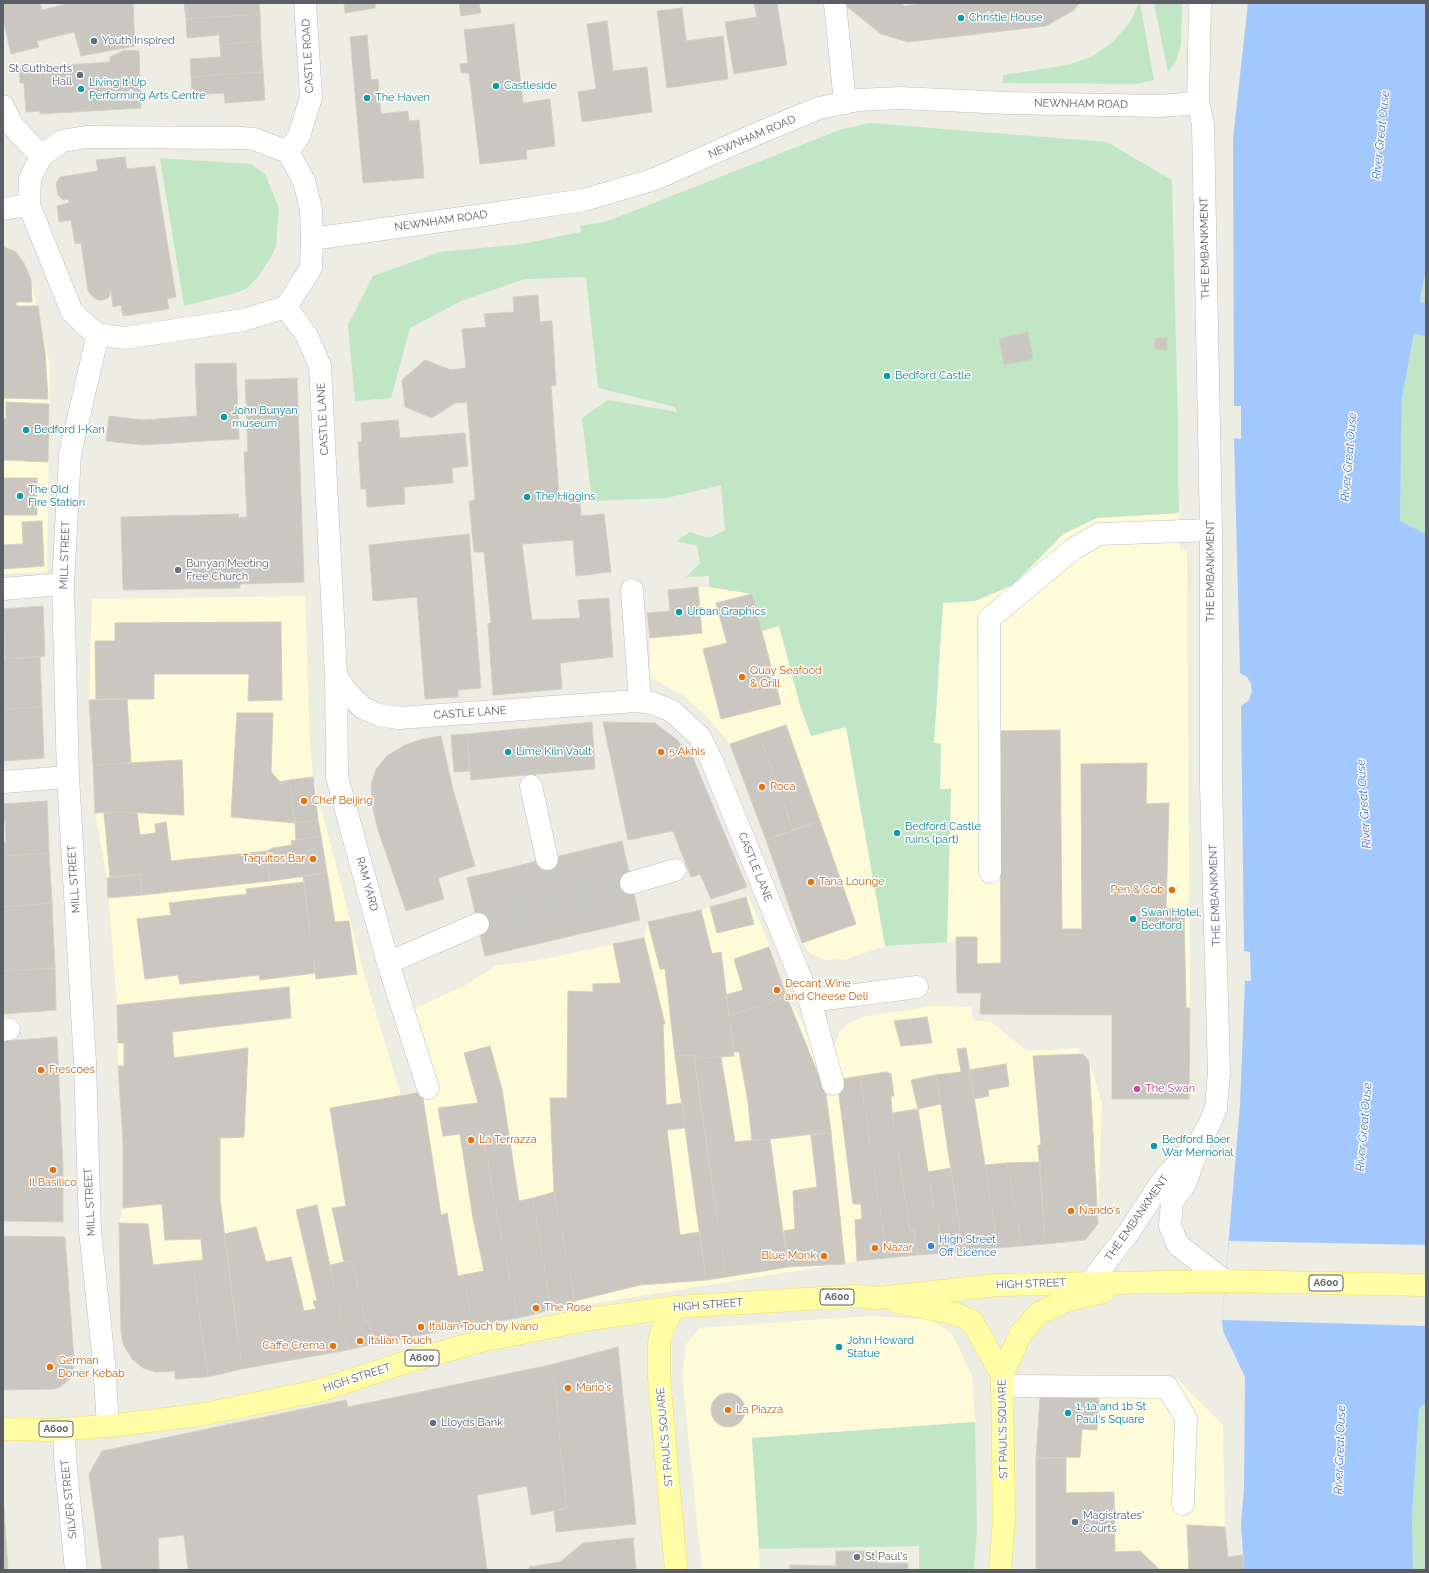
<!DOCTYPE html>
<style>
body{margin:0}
#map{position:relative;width:1429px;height:1573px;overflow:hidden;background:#eeede3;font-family:Raleway,sans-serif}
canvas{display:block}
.frame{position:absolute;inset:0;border:4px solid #5b5e64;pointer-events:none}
</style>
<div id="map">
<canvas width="1429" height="1573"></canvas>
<div class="frame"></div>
</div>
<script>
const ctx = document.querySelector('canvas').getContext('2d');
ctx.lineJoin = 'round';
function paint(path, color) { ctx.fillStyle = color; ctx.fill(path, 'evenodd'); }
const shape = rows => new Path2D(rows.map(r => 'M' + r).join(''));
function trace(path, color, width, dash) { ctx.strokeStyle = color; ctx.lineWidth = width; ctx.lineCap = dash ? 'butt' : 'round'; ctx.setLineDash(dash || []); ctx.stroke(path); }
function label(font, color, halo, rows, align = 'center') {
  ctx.font = font + ' Raleway,sans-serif'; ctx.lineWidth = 3; ctx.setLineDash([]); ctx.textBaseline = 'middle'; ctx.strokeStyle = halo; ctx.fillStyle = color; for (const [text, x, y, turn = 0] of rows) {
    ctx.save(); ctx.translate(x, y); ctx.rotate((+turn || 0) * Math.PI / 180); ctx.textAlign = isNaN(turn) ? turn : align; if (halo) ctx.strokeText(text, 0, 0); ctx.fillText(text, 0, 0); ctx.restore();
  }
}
paint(shape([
 [3,247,15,251,24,263,31,280,50,365,47,572,3,574],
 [1179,513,1180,548,1187,552,1190,1008,1189,1099,1112,1099,1112,1015,980,1014,980,993,957,993,957,942,947,942,950,790,940,789,941,744,934,743,943,603,975,601,1013,585,1063,534,1097,518],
 [698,587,709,587,752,594,762,631,779,626,800,705,811,736,846,727,885,946,847,959,825,960,811,954,802,943,766,840,730,744,707,717,684,696,650,677,650,638,647,613,670,611,668,590],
 [305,596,310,744,313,777,365,977,401,1095,422,1092,414,1009,464,986,497,965,534,961,644,938,648,922,701,910,748,896,770,946,787,997,821,1054,833,1052,839,1032,850,1022,867,1016,933,1006,971,1007,973,1020,991,1022,1027,1051,1078,1048,1089,1061,1102,1102,1098,1224,1085,1240,857,1261,561,1309,195,1379,175,1379,175,1371,156,1372,143,1368,132,1359,124,1346,121,1333,119,1223,123,1208,123,1142,118,1066,117,1005,107,878,95,813,89,700,92,599],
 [871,1316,932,1320,952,1334,972,1376,975,1422,752,1438,760,1570,702,1570,682,1375,686,1344,700,1328],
 [733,1393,743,1401,744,1415,735,1426,723,1427,712,1417,711,1404,719,1394],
 [1040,1379,1177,1379,1223,1425,1225,1527,1228,1557,1243,1555,1244,1570,1036,1570,1036,1458]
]), '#fefbd9');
paint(shape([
 [1139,3,1140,3,1154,80,1136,84,1003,83,1003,75,1068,65,1091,57,1113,42,1130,22],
 [1154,3,1182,3,1181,45,1176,62,1168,72],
 [870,123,1107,142,1172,180,1178,426,1178,475,1179,513,1097,518,1063,534,1013,585,975,601,943,603,934,743,941,744,940,789,951,789,947,942,885,946,846,727,811,736,800,705,779,626,762,631,752,594,709,587,709,576,686,577,700,563,697,546,676,541,690,532,709,538,725,530,721,485,667,498,592,501,582,418,608,400,677,412,675,407,598,388,586,277,525,279,461,301,410,328,391,398,355,401,348,325,373,276,440,252,522,244,581,232,580,226,608,221,842,129],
 [160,158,251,164,265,174,279,208,276,247,271,257,257,278,246,289,232,294,184,306],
 [1426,270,1426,534,1400,521,1402,398],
 [1426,1402,1426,1570,1413,1570,1412,1518,1419,1409],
 [975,1422,977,1529,974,1570,919,1570,919,1546,759,1549,752,1438]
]), '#c0e6c5');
paint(shape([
 [1248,3,1426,3,1426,269,1402,398,1400,521,1426,534,1426,1402,1419,1409,1412,1518,1413,1570,1244,1570,1241,1523,1244,1488,1245,1377,1223,1331,1222,1320,1240,1105,1245,981,1251,981,1250,952,1244,951,1241,706,1249,700,1252,691,1251,684,1247,677,1240,673,1234,438,1241,439,1241,406,1234,406,1233,139]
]), '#a2c8ff');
paint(shape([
 [1229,1241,1426,1245,1426,1326,1222,1320]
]), '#eeede3');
trace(shape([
 [1375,304,1426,320]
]), '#a2c8ff', 32);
const building = shape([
 [3,3,40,3,42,10,71,3,133,3,135,46,81,56,74,32,37,41,39,47,11,54,3,19,3,3],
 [184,3,259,3,260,14,186,19,184,3],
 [344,3,375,3,375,8,345,13,344,3],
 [459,3,479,3,481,13,461,16,459,3],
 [754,3,777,3,787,65,734,74,725,22,757,17,754,3],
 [846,3,901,3,904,6,929,3,1079,3,1074,10,1046,26,908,42,881,34,846,6,846,3],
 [682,8,686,41,723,36,728,79,667,88,657,11,682,8],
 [260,14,261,41,220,45,219,35,187,38,186,19,260,14],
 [607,21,613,71,647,67,652,112,582,122,578,92,596,89,587,24,607,21],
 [514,24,523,103,550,99,555,146,526,150,527,159,480,164,469,73,461,73,460,64,468,63,464,30,514,24],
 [367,35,371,80,378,79,381,114,408,111,409,121,419,120,424,178,363,183,350,37,367,35],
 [261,41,263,72,191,77,190,59,221,57,220,45,261,41],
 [125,50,139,51,141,108,40,114,40,111,26,112,24,83,20,83,19,68,110,62,110,57,125,50],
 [263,72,265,100,225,103,224,93,192,95,191,77,263,72],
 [125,157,127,169,155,166,176,297,167,299,169,309,123,316,121,305,113,307,111,290,109,297,104,300,98,300,93,297,88,291,81,243,75,244,71,220,59,222,57,206,69,203,68,199,63,200,58,195,56,183,60,177,98,171,96,160,125,157],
 [3,247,15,251,24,263,31,280,32,302,16,302,16,306,38,306,45,352,48,399,3,398,3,247],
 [538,295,540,322,552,321,556,385,551,386,559,494,579,492,581,516,604,514,611,572,576,576,573,540,522,544,532,620,580,618,578,600,609,598,613,657,560,663,562,689,493,695,488,624,491,623,484,552,474,552,469,501,475,500,467,402,455,403,432,418,405,407,402,380,425,360,451,370,466,368,462,329,486,327,484,314,514,312,513,297,538,295],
 [1028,332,1033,359,1004,365,999,339,1028,332],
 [1155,338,1167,338,1167,350,1154,349,1155,338],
 [236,363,239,439,142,445,106,441,109,416,143,420,197,416,195,364,236,363],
 [297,378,304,582,240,584,240,588,123,590,121,517,239,514,238,518,247,517,244,452,248,452,245,380,297,378],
 [6,402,49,404,48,462,4,460,3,419,6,419,6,402],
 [398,420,400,438,465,433,468,466,452,468,453,483,404,487,405,504,367,507,366,489,361,489,358,442,362,442,361,423,398,420],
 [3,478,37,478,37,515,3,515,3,478],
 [42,521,44,566,3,569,3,545,23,544,22,522,42,521],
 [469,534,481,688,458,690,458,697,425,699,417,597,373,601,369,545,469,534],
 [698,587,702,633,650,638,647,613,670,611,668,590,698,587],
 [752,594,781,704,721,719,703,649,727,643,716,603,752,594],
 [43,606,45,656,5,659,3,609,43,606],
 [281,622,282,700,248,701,249,674,154,674,154,699,96,699,95,641,115,641,115,623,281,622],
 [40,657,42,707,3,709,3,659,40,657],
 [127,699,131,763,93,765,89,700,127,699],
 [42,707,44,758,3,761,3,709,42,707],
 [237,713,273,713,271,772,280,782,289,780,295,823,231,817,237,713],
 [592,722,595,769,471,780,467,734,592,722],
 [603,722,655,723,676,739,693,758,747,887,711,899,700,874,691,877,673,831,628,840,603,722],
 [786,725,820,821,793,830,759,734,786,725],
 [1060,730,1062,929,1082,929,1081,764,1147,763,1146,804,1169,803,1166,909,1184,909,1186,1008,1190,1008,1189,1099,1112,1099,1112,1015,980,1014,981,993,957,993,956,937,977,937,977,964,1001,963,1000,731,1060,730],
 [467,734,470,771,454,772,451,735,467,734],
 [759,734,793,830,766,840,730,744,759,734],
 [441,736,453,789,475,866,438,878,444,899,406,911,378,830,372,805,371,785,376,769,387,756,405,745,423,739,441,736],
 [182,760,184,815,122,812,95,813,93,765,182,760],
 [313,777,318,820,295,823,289,780,313,777],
 [47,801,49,853,3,856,3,843,6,843,5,821,3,821,3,804,47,801],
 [122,812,137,813,140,835,156,833,155,824,166,822,171,861,267,851,270,881,142,895,140,874,110,877,104,813,122,812],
 [318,820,321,836,296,840,295,823,318,820],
 [820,821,856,924,802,943,766,840,820,821],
 [321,836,327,873,270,881,267,851,273,848,292,845,291,841,321,836],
 [622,841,640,920,485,956,467,878,622,841],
 [49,853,52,903,3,907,3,856,49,853],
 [327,873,335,922,349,921,357,974,316,979,303,876,327,873],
 [140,874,142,895,108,898,107,878,140,874],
 [304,882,315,973,260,980,259,975,180,984,178,975,145,979,137,919,171,915,169,903,247,894,246,889,304,882],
 [746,897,754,924,717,933,710,907,746,897],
 [52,903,55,968,3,971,3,907,52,903],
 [701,910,712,954,721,952,734,1056,694,1059,694,1055,675,1056,665,969,660,969,648,922,701,910],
 [644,938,665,1024,663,1024,666,1105,682,1103,685,1128,667,1130,680,1235,700,1232,706,1280,640,1285,575,1301,554,1192,550,1098,567,1098,568,991,593,992,593,984,621,983,613,944,644,938],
 [769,947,787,997,729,1016,726,995,743,990,734,959,769,947],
 [55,968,56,1010,3,1014,3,971,55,968],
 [289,987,291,1018,172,1032,174,1058,248,1048,244,1137,220,1138,220,1199,242,1369,208,1377,192,1261,203,1260,201,1239,165,1240,162,1204,123,1208,123,1142,118,1066,124,1066,124,1043,118,1043,117,1005,289,987],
 [787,997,826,1094,831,1132,752,1141,748,1102,739,1052,734,1052,729,1016,787,997],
 [927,1017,932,1043,901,1046,894,1021,927,1017],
 [57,1037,63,1168,63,1222,3,1221,3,1041,57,1037],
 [490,1046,502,1089,519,1201,533,1198,551,1310,518,1318,497,1216,478,1103,464,1053,490,1046],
 [966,1048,994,1221,996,1248,963,1251,941,1104,936,1075,961,1072,957,1049,966,1048],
 [1083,1054,1089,1061,1098,1224,1085,1240,1045,1244,1038,1145,1041,1145,1033,1056,1083,1054],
 [694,1055,726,1277,706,1280,675,1056,694,1055],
 [721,1057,735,1142,770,1139,788,1267,726,1277,694,1059,721,1057],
 [1006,1064,1009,1086,988,1090,989,1096,974,1099,969,1070,1006,1064],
 [886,1072,891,1074,894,1096,891,1096,892,1113,910,1231,914,1230,918,1255,887,1258,860,1076,886,1072],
 [936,1075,941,1104,918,1109,911,1080,936,1075],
 [860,1076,887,1258,857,1261,855,1220,862,1219,861,1204,853,1204,837,1080,860,1076],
 [422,1092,441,1215,447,1213,458,1276,462,1275,474,1325,374,1344,369,1321,365,1322,352,1260,344,1262,332,1208,346,1206,330,1108,422,1092],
 [478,1103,497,1216,518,1318,474,1325,462,1275,484,1271,473,1218,460,1134,443,1136,438,1108,478,1103],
 [918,1109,932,1197,944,1253,918,1255,914,1230,910,1231,892,1113,918,1109],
 [831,1132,845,1264,788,1267,784,1231,795,1229,793,1191,817,1187,811,1135,831,1132],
 [1040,1162,1045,1244,1022,1246,1007,1163,1040,1162],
 [1007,1163,1022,1246,996,1248,994,1221,985,1165,1007,1163],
 [951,1168,963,1251,944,1253,932,1196,928,1172,951,1168],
 [554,1192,575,1301,551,1310,533,1198,554,1192],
 [317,1205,348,1350,242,1369,224,1234,256,1227,266,1262,291,1257,304,1311,316,1309,313,1301,317,1300,296,1210,317,1205],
 [119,1223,148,1224,153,1265,192,1261,208,1377,175,1379,175,1371,156,1372,143,1368,132,1359,124,1346,121,1333,119,1223],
 [3,1236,65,1237,74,1360,73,1372,70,1379,60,1387,54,1389,3,1390,3,1236],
 [352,1260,365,1322,369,1321,374,1344,348,1350,330,1265,352,1260],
 [618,1347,636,1524,556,1532,554,1511,567,1508,560,1445,556,1390,550,1365,618,1347],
 [550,1365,556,1390,560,1445,567,1508,531,1515,527,1486,477,1495,487,1570,188,1570,184,1535,158,1538,159,1570,102,1570,89,1474,102,1451,346,1400,348,1407,550,1365],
 '711 1410a17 17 0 1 1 34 0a17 17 0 1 1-34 0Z',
 [1040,1396,1099,1397,1097,1430,1082,1429,1080,1457,1036,1458,1040,1396],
 [1036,1458,1066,1458,1066,1493,1114,1492,1115,1552,1140,1551,1160,1570,1036,1570,1036,1458],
 [3,1493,8,1570,3,1570,3,1493],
 [1187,1525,1225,1527,1228,1557,1243,1555,1244,1570,1189,1570,1187,1525],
 [633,1538,636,1570,529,1570,529,1567,560,1562,583,1543,633,1538],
 [836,1551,877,1551,877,1563,908,1563,908,1570,790,1570,790,1565,836,1566,836,1551]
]);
paint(building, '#c9c7c0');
trace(building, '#d3d0c1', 1);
trace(shape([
 [547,859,557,903],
 [478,924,631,883]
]), '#c9c9c3', 22, [22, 11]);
const minor = shape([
 [835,3,845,103],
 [1200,3,1198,103,1203,124,1211,530,1211,784,1219,1072,1216,1108,1210,1123,1202,1137,1185,1184,1172,1202,1170,1226,1178,1245,1225,1281],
 [3,106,12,125,41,156],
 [86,137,241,138,254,139,288,152,304,181,311,209,312,239,311,268,286,307,243,320,124,338,98,334,89,328,72,312,29,205,30,179,41,156,62,141,86,137],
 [288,152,299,136,311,97,305,3],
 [3,209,29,205],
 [312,239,491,214,584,200,655,179,761,132,819,108,858,100,900,98,1008,103,1159,106,1198,103],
 [286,307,307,336,320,366,336,675,337,777,388,963,428,1088],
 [98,334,70,454,63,584,68,777,85,1062,90,1230,104,1363,108,1426],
 [3,589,63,584],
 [632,590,640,701],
 [336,675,346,691,363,708,379,715,399,718,636,701,652,703,672,711,700,737,711,759,810,1001,833,1084],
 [3,782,68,777],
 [531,786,547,859],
 [990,872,989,619,1073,549,1099,534,1211,530],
 [631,883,675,870],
 [388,963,478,924],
 [810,1001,917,987],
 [3,1030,9,1029],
 [1090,1283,1129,1232,1162,1181,1195,1145],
 [1002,1386,1167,1387,1186,1418,1183,1504],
 [64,1429,65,1458,76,1570]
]);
const major = shape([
 [897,1302,956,1314,972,1321,1002,1375,1004,1520,1000,1570],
 [676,1307,668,1318,661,1334,659,1344,659,1377,676,1570],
 [1002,1375,1021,1333,1039,1313,1068,1300,1103,1292],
 [3,1429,51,1430,108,1426,199,1415,318,1391,403,1363,481,1341,590,1319,676,1307,856,1296,878,1298,997,1285,1225,1281,1426,1285]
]);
trace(minor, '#bbbcc2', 23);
trace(major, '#f1de59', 23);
trace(minor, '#fff', 22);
trace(major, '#fffea7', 22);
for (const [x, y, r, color] of [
 [961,18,4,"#0f9aa8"],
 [94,41,4,"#5c6f8a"],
 [80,75,4,"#5c6f8a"],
 [496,86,4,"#0f9aa8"],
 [81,89,4,"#0f9aa8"],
 [367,98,4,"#0f9aa8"],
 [887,376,4,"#0f9aa8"],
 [224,417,4,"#0f9aa8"],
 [26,430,4,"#0f9aa8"],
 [20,496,4,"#0f9aa8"],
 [527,497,4,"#0f9aa8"],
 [178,570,4,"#6b7280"],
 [679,612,4,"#0f9aa8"],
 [742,677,4,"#e8710a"],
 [508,752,4,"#0f9aa8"],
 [661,752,4,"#e8710a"],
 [762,787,4,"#e8710a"],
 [304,801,4,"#e8710a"],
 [897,833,4,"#0f9aa8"],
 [313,859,4,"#e8710a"],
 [811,882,4,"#e8710a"],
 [1172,890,4,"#e8710a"],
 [1133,919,4,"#0f9aa8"],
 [777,990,4,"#e8710a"],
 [41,1070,4,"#e8710a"],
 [1137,1089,4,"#d1479c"],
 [471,1140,4,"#e8710a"],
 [1154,1146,4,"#0f9aa8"],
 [53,1170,4,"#e8710a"],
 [1071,1211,4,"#e8710a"],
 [931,1246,4,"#3f7fe0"],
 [875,1248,4,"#e8710a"],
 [824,1256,4,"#e8710a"],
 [536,1308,4,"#e8710a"],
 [421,1327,4,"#e8710a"],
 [360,1341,4,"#e8710a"],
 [333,1346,4,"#e8710a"],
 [839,1347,4,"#0f9aa8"],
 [50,1367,4,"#e8710a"],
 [568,1388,4,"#e8710a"],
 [728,1410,4,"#e8710a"],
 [1068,1413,4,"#0f9aa8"],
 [433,1423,4,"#5c6f8a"],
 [1075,1522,4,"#5c6f8a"],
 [857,1557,4,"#6b7280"]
]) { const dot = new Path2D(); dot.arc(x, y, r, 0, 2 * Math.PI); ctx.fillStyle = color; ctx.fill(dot); trace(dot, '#fff', 1.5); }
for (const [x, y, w] of [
 [1326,1283,34],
 [837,1297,34],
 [422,1358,34],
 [56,1429,34]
]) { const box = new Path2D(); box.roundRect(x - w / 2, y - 8, w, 16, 3); ctx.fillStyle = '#fff'; ctx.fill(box); trace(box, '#5b5e64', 1); }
label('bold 10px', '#5b5e64', null, [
 ["A600",1326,1283],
 ["A600",837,1297],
 ["A600",422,1358],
 ["A600",56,1429]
]);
label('11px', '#0d838f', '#fff', [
 ["Christie House",969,18],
 ["Living It Up",89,83],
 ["Performing Arts Centre",89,96],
 ["Castleside",504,86],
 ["The Haven",375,98],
 ["Bedford Castle",895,376],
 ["John Bunyan",232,411],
 ["museum",232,424],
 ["Bedford I-Kan",34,430],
 ["The Old",28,490],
 ["Fire Station",28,503],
 ["The Higgins",535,497],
 ["Urban Graphics",687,612],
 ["Lime Kiln Vault",516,752],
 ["Bedford Castle",905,827],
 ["ruins (part)",905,840],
 ["Swan Hotel,",1141,913],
 ["Bedford",1141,926],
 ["Bedford Boer",1162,1140],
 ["War Memorial",1162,1153],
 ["John Howard",847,1341],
 ["Statue",847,1354],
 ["1, 1a and 1b St",1076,1407],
 ["Paul's Square",1076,1420]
], 'left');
label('11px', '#4e5e75', '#fff', [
 ["Youth Inspired",102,41],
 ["St Cuthberts",72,69,"right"],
 ["Hall",72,82,"right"],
 ["Lloyds Bank",441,1423],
 ["Magistrates'",1083,1516],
 ["Courts",1083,1529]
], 'left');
label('11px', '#5b5e64', '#fff', [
 ["CASTLE ROAD",308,56,-93],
 ["NEWNHAM ROAD",1081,104,1],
 ["NEWNHAM ROAD",752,137,-23],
 ["NEWNHAM ROAD",441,221,-8],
 ["THE EMBANKMENT",1205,248,-91],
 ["CASTLE LANE",323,419,-93],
 ["MILL STREET",65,555,-88],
 ["THE EMBANKMENT",1211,571,-90],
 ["CASTLE LANE",470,713,-4],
 ["CASTLE LANE",755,867,68],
 ["MILL STREET",74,879,-94],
 ["RAM YARD",367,884,75],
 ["THE EMBANKMENT",1215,895,-92],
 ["MILL STREET",90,1202,-93],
 ["THE EMBANKMENT",1137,1218,-55],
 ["HIGH STREET",1031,1284,-2],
 ["HIGH STREET",708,1305,-4],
 ["HIGH STREET",357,1378,-18],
 ["ST PAUL'S SQUARE",1003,1429,-91],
 ["ST PAUL'S SQUARE",665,1437,-95],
 ["SILVER STREET",69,1499,-96]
]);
label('11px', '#5b616d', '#fff', [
 ["Bunyan Meeting",186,564],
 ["Free Church",186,577],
 ["St Paul's",865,1557]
], 'left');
label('11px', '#c56008', '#fff', [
 ["Quay Seafood",750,671],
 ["& Grill",750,684],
 ["5 Akhis",669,752],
 ["Roca",770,787],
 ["Chef Beijing",312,801],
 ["Taquitos Bar",305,859,"right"],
 ["Tana Lounge",819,882],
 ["Pen & Cob",1164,890,"right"],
 ["Decant Wine",785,984],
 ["and Cheese Deli",785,997],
 ["Frescoes",49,1070],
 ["La Terrazza",479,1140],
 ["Il Basilico",53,1183,"center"],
 ["Nando's",1079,1211],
 ["Nazar",883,1248],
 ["Blue Monk",816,1256,"right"],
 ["The Rose",544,1308],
 ["Italian Touch by Ivano",429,1327],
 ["Italian Touch",368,1341],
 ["Caffe Crema",325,1346,"right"],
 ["German",58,1361],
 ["Doner Kebab",58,1374],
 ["Mario's",576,1388],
 ["La Piazza",736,1410]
], 'left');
label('11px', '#b23c85', '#fff', [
 ["The Swan",1145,1089]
], 'left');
label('11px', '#366cbe', '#fff', [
 ["High Street",939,1240],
 ["Off Licence",939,1253]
], 'left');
label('italic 12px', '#446fc3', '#fff', [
 ["River Great Ouse",1381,135,-84],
 ["River Great Ouse",1349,457,-85],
 ["River Great Ouse",1364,804,-94],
 ["River Great Ouse",1364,1127,-85],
 ["River Great Ouse",1340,1450,-88]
]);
</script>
